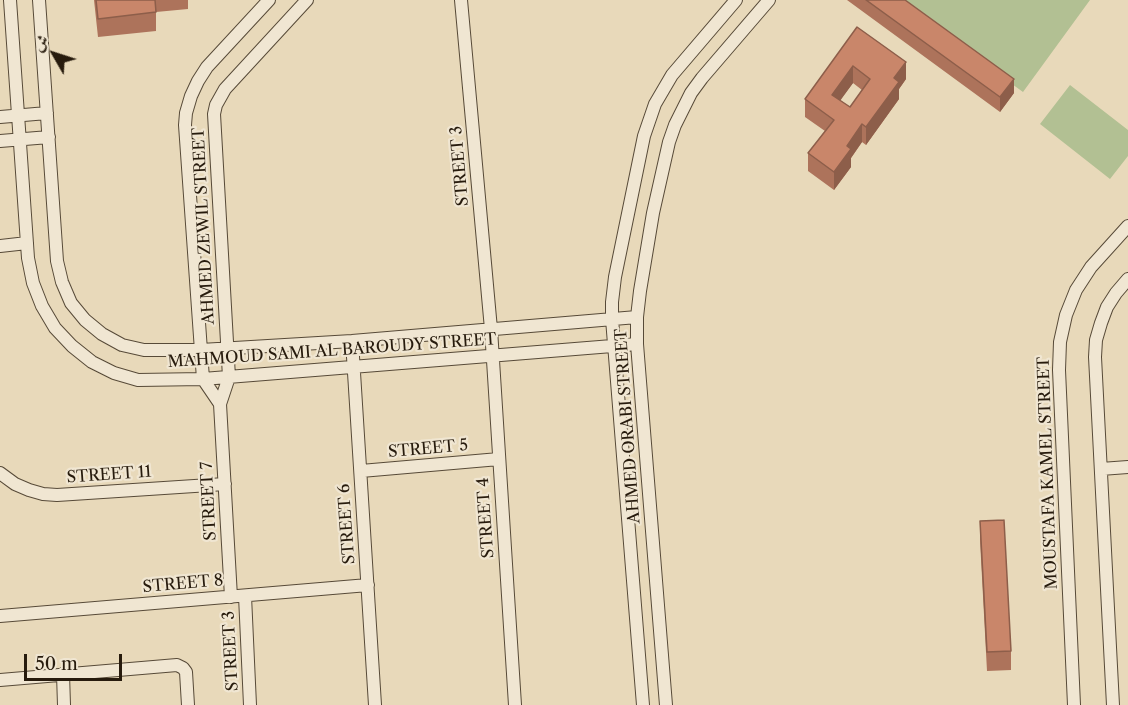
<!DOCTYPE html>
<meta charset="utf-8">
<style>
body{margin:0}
#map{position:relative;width:1128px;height:705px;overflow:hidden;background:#e8d9ba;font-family:"Libre Caslon Text",Amiri,serif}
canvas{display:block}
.north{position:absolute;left:24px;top:24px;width:60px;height:60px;-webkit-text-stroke:4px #f0e6d2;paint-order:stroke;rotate:309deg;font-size:16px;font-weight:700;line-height:24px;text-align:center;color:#271b0d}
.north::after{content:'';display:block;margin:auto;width:21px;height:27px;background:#271b0d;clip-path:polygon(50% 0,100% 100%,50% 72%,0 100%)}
.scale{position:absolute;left:24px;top:654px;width:98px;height:27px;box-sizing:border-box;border:3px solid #271b0d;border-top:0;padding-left:8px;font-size:18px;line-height:21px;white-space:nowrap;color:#271b0d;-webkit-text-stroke:4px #f0e6d2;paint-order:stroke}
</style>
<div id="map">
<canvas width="1128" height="705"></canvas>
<div class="north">ش</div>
<div class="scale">50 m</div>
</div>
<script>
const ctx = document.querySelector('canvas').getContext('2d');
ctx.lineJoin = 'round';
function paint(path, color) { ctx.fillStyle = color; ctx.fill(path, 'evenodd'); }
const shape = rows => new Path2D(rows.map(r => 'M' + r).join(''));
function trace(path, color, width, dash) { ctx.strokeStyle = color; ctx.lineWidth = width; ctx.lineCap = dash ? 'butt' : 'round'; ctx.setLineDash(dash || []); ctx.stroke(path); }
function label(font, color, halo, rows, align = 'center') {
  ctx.font = font + ' "Libre Caslon Text",serif'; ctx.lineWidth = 4.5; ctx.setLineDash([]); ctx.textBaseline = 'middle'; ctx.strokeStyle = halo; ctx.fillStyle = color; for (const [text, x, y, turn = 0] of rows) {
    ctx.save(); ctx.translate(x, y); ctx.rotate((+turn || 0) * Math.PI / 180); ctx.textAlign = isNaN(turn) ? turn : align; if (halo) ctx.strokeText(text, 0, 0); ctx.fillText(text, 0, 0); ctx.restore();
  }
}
paint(shape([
 [896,0,1090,0,1023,92],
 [1070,85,1128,130,1128,156,1110,179,1040,124]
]), '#b2c093');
const street = shape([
 [10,0,28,258,33,283,42,306,55,328,72,346,92,362,114,373,138,380,203,379,637,344],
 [39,0,57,261,62,282,71,303,85,320,102,334,122,345,144,350,201,350,352,341,637,317],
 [461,0,491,329,515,705],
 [0,117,47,113],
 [0,141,49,137],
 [0,246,27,243],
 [352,341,375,705],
 [220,404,203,379,185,125,186,113,191,96,198,81,207,67,269,0],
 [1101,469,1128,467],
 [361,471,499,459],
 [0,473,15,484,29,490,43,494,57,495,225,484],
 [245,596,250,705],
 [231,597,220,404,229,377,214,114,216,105,225,89,307,0],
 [0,616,368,585],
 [63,674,64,705],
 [0,680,177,665,183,668,186,672,188,705],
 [643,705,612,319,612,302,615,277,644,136,655,104,672,75,736,0],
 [666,705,637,344,637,317,640,291,653,213,669,142,675,125,691,93,702,78,769,0],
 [1074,705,1059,370,1060,342,1066,315,1076,290,1091,267,1128,226],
 [1113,705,1095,357,1096,340,1101,323,1107,307,1116,293,1128,279]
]);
trace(street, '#574a38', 14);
trace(street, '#f0e6d2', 12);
paint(shape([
 [94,0,188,0,188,9,156,12,156,31,98,37],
 [847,0,905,0,1014,93,1000,112],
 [857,27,906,79,899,89,899,99,866,145,862,142,851,158,851,167,834,190,808,171,808,153,825,131,805,117,805,99],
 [853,83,862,90,850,107,840,100],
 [980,521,1011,651,1011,670,987,671,980,540]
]), '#ad735b');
paint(shape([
 [906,62,906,79,899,89,899,99,866,145,866,127,894,78],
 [853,66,853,83,832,112,832,95],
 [1014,79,1014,93,1000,112,1000,97],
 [862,124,862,142,851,158,851,167,834,190,834,172,847,146]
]), '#8d5e4a');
const building = shape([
 [96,0,155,0,156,12,98,19,96,0],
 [866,0,905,0,1014,79,1000,97,866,0],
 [857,27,906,62,894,78,899,82,866,127,862,124,847,146,851,149,834,172,808,153,834,120,805,99,857,27],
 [853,66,870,79,850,107,832,95,853,66],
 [1004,520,1011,651,987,652,980,521,1004,520]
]);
paint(building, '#c9866a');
trace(building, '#8d5e4a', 1.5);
label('16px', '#271b0d', '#f0e6d2', [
 ["STREET 3",460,166,-95],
 ["AHMED ZEWIL STREET",204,226,-93],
 ["MAHMOUD SAMI AL BAROUDY STREET",332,351,-4],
 ["AHMED ORABI STREET",628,426,-94],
 ["STREET 5",428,449,-5],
 ["MOUSTAFA KAMEL STREET",1048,473,-92],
 ["STREET 11",109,475,-4],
 ["STREET 7",209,501,-93],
 ["STREET 4",486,518,-94],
 ["STREET 6",347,524,-94],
 ["STREET 8",183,584,-5],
 ["STREET 3",231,651,-93]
]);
</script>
